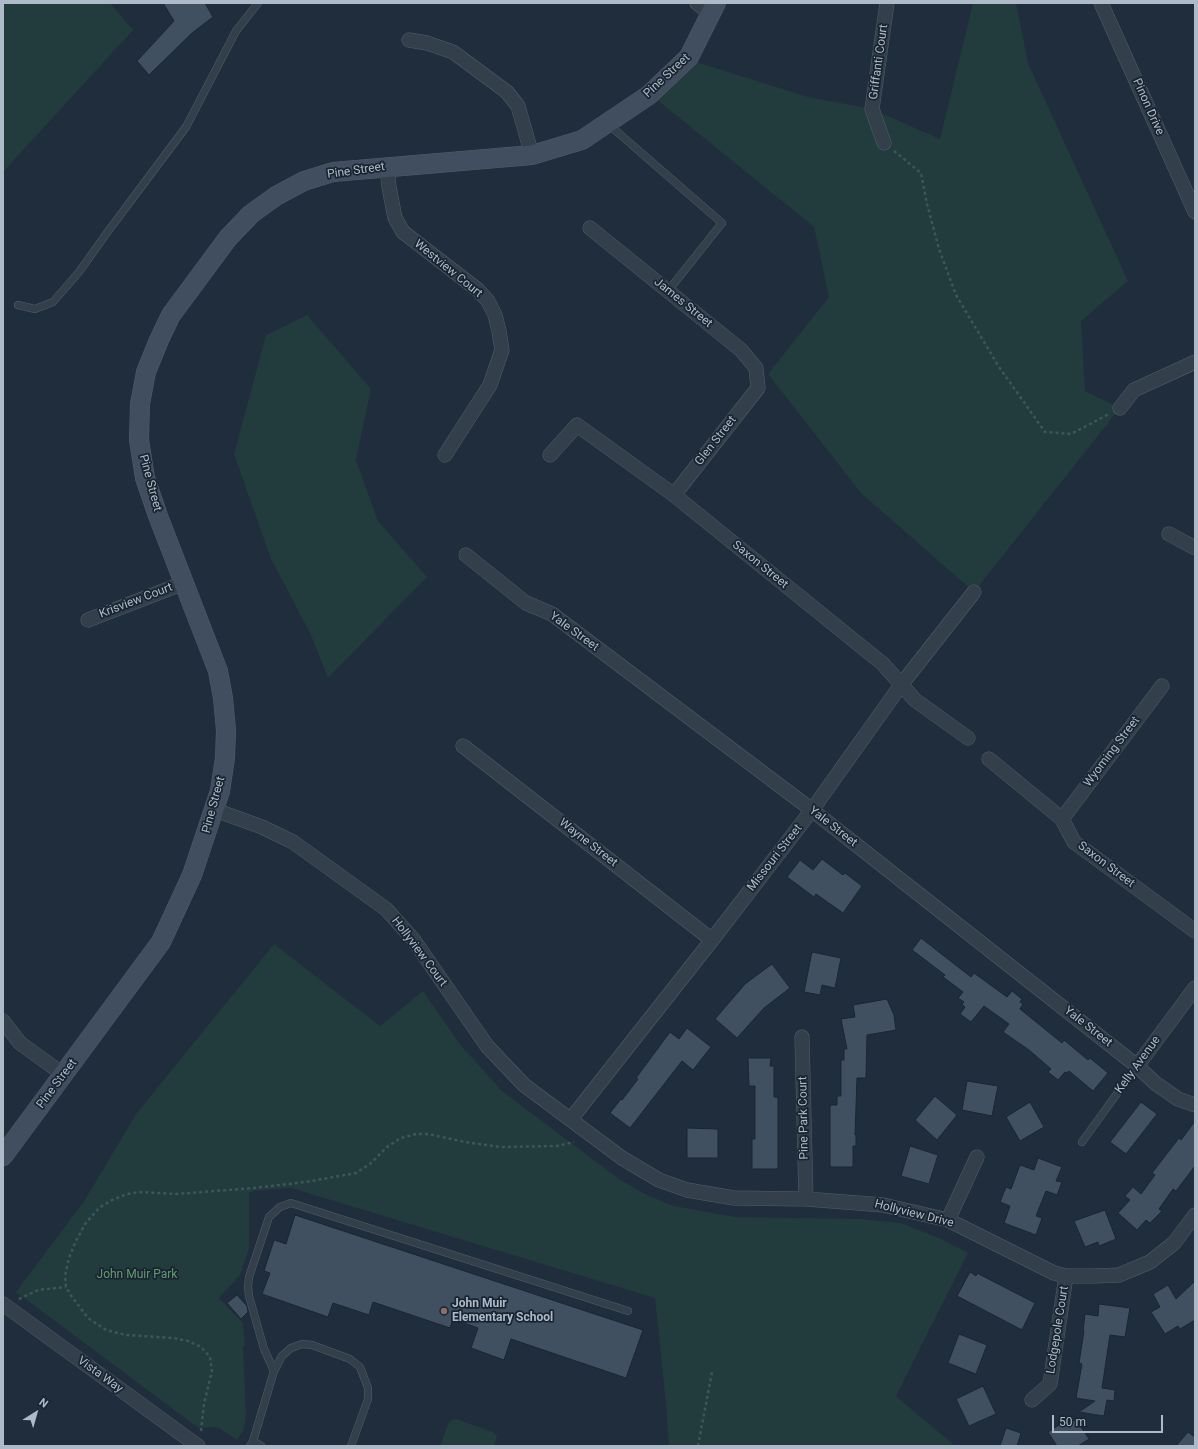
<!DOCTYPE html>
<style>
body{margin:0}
#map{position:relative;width:1198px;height:1449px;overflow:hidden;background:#202d3c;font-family:Roboto,sans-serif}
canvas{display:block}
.frame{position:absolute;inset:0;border:4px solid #afbac8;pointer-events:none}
.north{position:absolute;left:16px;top:1393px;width:40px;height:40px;-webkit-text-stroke:3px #192431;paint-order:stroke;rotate:37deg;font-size:11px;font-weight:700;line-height:16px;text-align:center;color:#afbac8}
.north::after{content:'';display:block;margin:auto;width:14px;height:18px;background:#afbac8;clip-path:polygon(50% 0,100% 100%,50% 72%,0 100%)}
.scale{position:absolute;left:1052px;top:1415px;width:111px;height:18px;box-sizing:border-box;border:2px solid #afbac8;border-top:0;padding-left:5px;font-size:12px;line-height:14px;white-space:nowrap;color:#afbac8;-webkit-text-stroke:3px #192431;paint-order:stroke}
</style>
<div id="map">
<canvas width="1198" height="1449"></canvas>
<div class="frame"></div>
<div class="north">N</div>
<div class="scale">50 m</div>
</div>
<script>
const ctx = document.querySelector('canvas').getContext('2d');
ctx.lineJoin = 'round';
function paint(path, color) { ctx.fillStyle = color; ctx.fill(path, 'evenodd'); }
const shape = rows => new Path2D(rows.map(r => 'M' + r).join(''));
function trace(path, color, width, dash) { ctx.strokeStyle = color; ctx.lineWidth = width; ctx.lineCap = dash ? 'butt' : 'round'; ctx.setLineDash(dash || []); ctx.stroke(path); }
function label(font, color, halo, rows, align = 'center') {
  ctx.font = font + ' Roboto,sans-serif'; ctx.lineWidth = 3.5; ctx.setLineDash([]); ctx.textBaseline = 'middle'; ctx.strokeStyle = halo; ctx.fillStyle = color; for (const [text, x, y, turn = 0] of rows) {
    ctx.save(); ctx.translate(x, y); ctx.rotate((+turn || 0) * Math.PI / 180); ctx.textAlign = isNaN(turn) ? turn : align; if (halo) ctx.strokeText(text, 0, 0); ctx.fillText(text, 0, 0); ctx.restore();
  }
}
paint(shape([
 [3,3,110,3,133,30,3,172],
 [973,3,1016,3,1028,63,1128,281,1081,321,1085,391,1120,408,974,592,861,493,768,374,829,297,814,227,651,95,690,60,808,97,872,109,940,139],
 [307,315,371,389,356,460,378,521,427,577,328,678,311,635,271,559,234,454,266,335],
 [274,944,380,1026,423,991,459,1043,502,1091,619,1179,647,1195,674,1206,735,1217,859,1219,901,1223,941,1239,968,1253,896,1396,955,1446,669,1446,666,1404,655,1298,291,1188,253,1191,249,1193,249,1249,240,1275,219,1298,243,1323,245,1346,243,1346,246,1415,244,1429,237,1440,219,1428,212,1427,199,1428,185,1418,16,1292,85,1200,136,1114],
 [456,1419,493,1432,497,1436,494,1446,440,1446,448,1424,452,1420]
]), '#223b3d');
const building = shape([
 [163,3,205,3,213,17,192,33,149,75,137,61,174,21,163,3],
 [822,859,843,875,845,873,862,886,843,913,816,894,814,897,787,877,800,860,813,870,822,859],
 [921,938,971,977,974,973,1007,997,1012,991,1022,999,1020,1002,1023,1004,1020,1009,1062,1043,1064,1040,1088,1060,1090,1058,1108,1073,1093,1091,1069,1071,1067,1073,1065,1072,1058,1080,1048,1072,1051,1069,1029,1050,1003,1032,1009,1024,984,1006,971,1022,960,1014,965,1007,962,1004,964,1002,958,998,963,992,943,977,945,975,912,950,921,938],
 [812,952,841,958,835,988,822,985,820,995,804,992,812,952],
 [772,964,790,988,764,1008,737,1038,715,1019,745,984,772,964],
 [887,999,894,1015,896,1030,867,1035,866,1078,857,1078,855,1135,856,1135,856,1146,853,1146,853,1167,830,1167,830,1105,837,1105,837,1096,841,1096,841,1060,844,1060,844,1049,847,1049,841,1019,855,1017,853,1005,887,999],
 [687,1028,711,1047,693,1070,682,1061,630,1128,610,1113,621,1099,622,1100,638,1079,636,1078,670,1032,679,1039,687,1028],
 [748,1058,771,1058,770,1066,774,1066,774,1097,778,1097,778,1169,752,1169,752,1139,755,1139,755,1086,749,1086,748,1058],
 [967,1081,998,1086,992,1116,962,1110,967,1081],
 [935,1096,957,1115,937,1140,915,1120,935,1096],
 [1030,1102,1044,1127,1020,1141,1006,1117,1030,1102],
 [1141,1102,1157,1114,1126,1154,1110,1142,1141,1102],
 [1195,1121,1195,1166,1176,1191,1173,1189,1159,1209,1162,1211,1150,1223,1146,1220,1137,1230,1118,1213,1130,1200,1125,1196,1133,1187,1141,1194,1155,1175,1152,1173,1179,1138,1181,1140,1195,1121],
 [687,1128,718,1129,718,1158,687,1158,687,1128],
 [910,1146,938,1155,929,1184,901,1176,910,1146],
 [1038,1158,1062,1167,1056,1181,1062,1182,1057,1195,1046,1191,1036,1216,1042,1218,1036,1235,1004,1223,1010,1206,1000,1202,1006,1187,1011,1189,1020,1165,1034,1170,1038,1158],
 [1105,1210,1116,1239,1099,1246,1098,1242,1085,1247,1074,1221,1105,1210],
 [295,1215,643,1330,626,1378,511,1339,504,1360,471,1348,478,1328,453,1319,450,1328,373,1302,369,1315,333,1303,328,1317,262,1294,270,1273,264,1271,274,1240,286,1244,295,1215],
 [970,1272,976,1276,977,1273,1035,1303,1022,1330,957,1296,970,1272],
 [1195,1281,1195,1320,1180,1329,1178,1326,1165,1334,1151,1312,1160,1307,1153,1294,1168,1285,1176,1299,1195,1281],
 [237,1295,247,1306,248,1312,241,1319,227,1303,237,1295],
 [1099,1304,1130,1308,1125,1337,1110,1335,1102,1388,1115,1390,1114,1401,1107,1400,1104,1416,1079,1412,1095,1401,1076,1398,1082,1364,1079,1363,1084,1331,1083,1331,1085,1314,1098,1316,1099,1304],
 [959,1334,987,1345,976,1374,948,1363,959,1334],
 [983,1386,996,1414,969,1426,956,1399,983,1386],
 [1076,1419,1089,1439,1078,1446,1057,1446,1048,1432,1062,1423,1064,1427,1076,1419],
 [1006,1428,1021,1433,1017,1446,1000,1446,1006,1428],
 [1188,1432,1195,1437,1195,1446,1176,1446,1188,1432]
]);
paint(building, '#405061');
trace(building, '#1b2633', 1);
const lane = shape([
 [608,124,722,223,668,291],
 [18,305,35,309,53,302,79,272,109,230,186,127,236,31,258,3],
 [1082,1142,1137,1066],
 [274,1371,264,1349,249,1296,248,1287,249,1277,269,1217,280,1207,291,1203,628,1311],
 [253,1441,261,1446],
 [250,1446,253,1441,274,1371,282,1356,291,1348,302,1344,312,1345,350,1359,360,1367,368,1388,368,1399,351,1446]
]);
const street = shape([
 [697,3,711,14],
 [1101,3,1195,212],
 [409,40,427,43,453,52,507,92,518,106,532,155],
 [884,143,872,109,887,3],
 [387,166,389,187,395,218,403,232,478,290,488,301,495,315,499,331,502,350,490,385,445,455],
 [590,228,741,350,756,368,758,388,674,495],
 [1120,408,1134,390,1195,362],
 [550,455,577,425,674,495,883,664,915,700,968,738],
 [1169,534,1195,548],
 [466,555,526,603,552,614,812,810,1137,1066,1155,1083,1178,1099,1195,1105],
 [88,620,184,583],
 [463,746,712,940],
 [989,759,1062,819,1074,842,1195,931],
 [215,810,262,827,293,842,386,909,413,939,487,1046,524,1085,622,1158,659,1180,687,1190,734,1198,806,1199,883,1205,948,1220,1054,1273,1066,1276,1094,1276,1119,1275,1150,1262,1174,1243,1195,1215],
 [1062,819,1162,686],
 [3,1021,20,1043,64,1075],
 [802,1037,806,1199],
 [1137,1066,1195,988],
 [571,1119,712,940,812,810,901,685,974,592],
 [948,1220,977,1157],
 [3,1304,198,1446],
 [1032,1400,1050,1384,1066,1276]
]);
const secondary = shape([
 [3,1156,161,942,192,875,220,791,225,758,226,730,223,698,218,671,158,516,145,478,139,440,140,404,146,372,159,340,171,315,228,238,251,214,276,196,304,181,333,172,532,155,582,140,649,95,689,57,716,3]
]);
trace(lane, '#525d6a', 8);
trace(street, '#525d6a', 15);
trace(secondary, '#525d6a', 20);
trace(shape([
 [894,151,921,173,927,204,939,249,956,295,999,367,1045,432,1071,434,1109,414],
 [19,1299,38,1290,66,1287],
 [201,1431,204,1404,212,1371,210,1357,201,1347,188,1341,173,1338,126,1335,106,1330,88,1318,72,1297,66,1287,65,1276,69,1258,75,1243,85,1224,99,1208,112,1200,127,1194,140,1192,176,1194,254,1188,306,1182,356,1173,370,1164,387,1147,401,1138,416,1134,428,1134,465,1142,501,1147,557,1146,574,1142],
 [698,1446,712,1372]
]), '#3c5757', 2.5, [3, 3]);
trace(lane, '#343f4c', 7);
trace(street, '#343f4c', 14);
trace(secondary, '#414e60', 19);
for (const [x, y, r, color] of [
 [444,1311,4,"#8d6e63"]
]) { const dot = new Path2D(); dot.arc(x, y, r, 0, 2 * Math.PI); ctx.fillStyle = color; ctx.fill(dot); trace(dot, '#192431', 1.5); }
label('12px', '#afbac8', '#192431', [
 ["Griffanti Court",879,62,-82],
 ["Pine Street",667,76,-43],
 ["Pinon Drive",1148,107,66],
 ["Pine Street",356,171,-8],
 ["Westview Court",448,269,39],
 ["James Street",683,303,39],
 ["Glen Street",716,441,-52],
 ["Pine Street",150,483,75],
 ["Saxon Street",760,565,39],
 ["Krisview Court",136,601,-21],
 ["Yale Street",574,632,36],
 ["Wyoming Street",1112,752,-53],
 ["Pine Street",214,805,-75],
 ["Yale Street",833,827,38],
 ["Wayne Street",588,843,38],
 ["Missouri Street",775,858,-52],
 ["Saxon Street",1106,865,37],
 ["Hollyview Court",419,952,53],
 ["Yale Street",1088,1027,38],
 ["Kelly Avenue",1138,1065,-54],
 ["Pine Street",57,1084,-53],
 ["Pine Park Court",804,1118,-91],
 ["Hollyview Drive",914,1214,14],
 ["Lodgepole Court",1058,1330,-81],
 ["Vista Way",100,1375,36]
]);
label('12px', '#639c6d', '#192431', [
 ["John Muir Park",137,1275]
]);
label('bold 12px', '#afbac8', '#192431', [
 ["John Muir",452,1304],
 ["Elementary School",452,1318]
], 'left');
</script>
